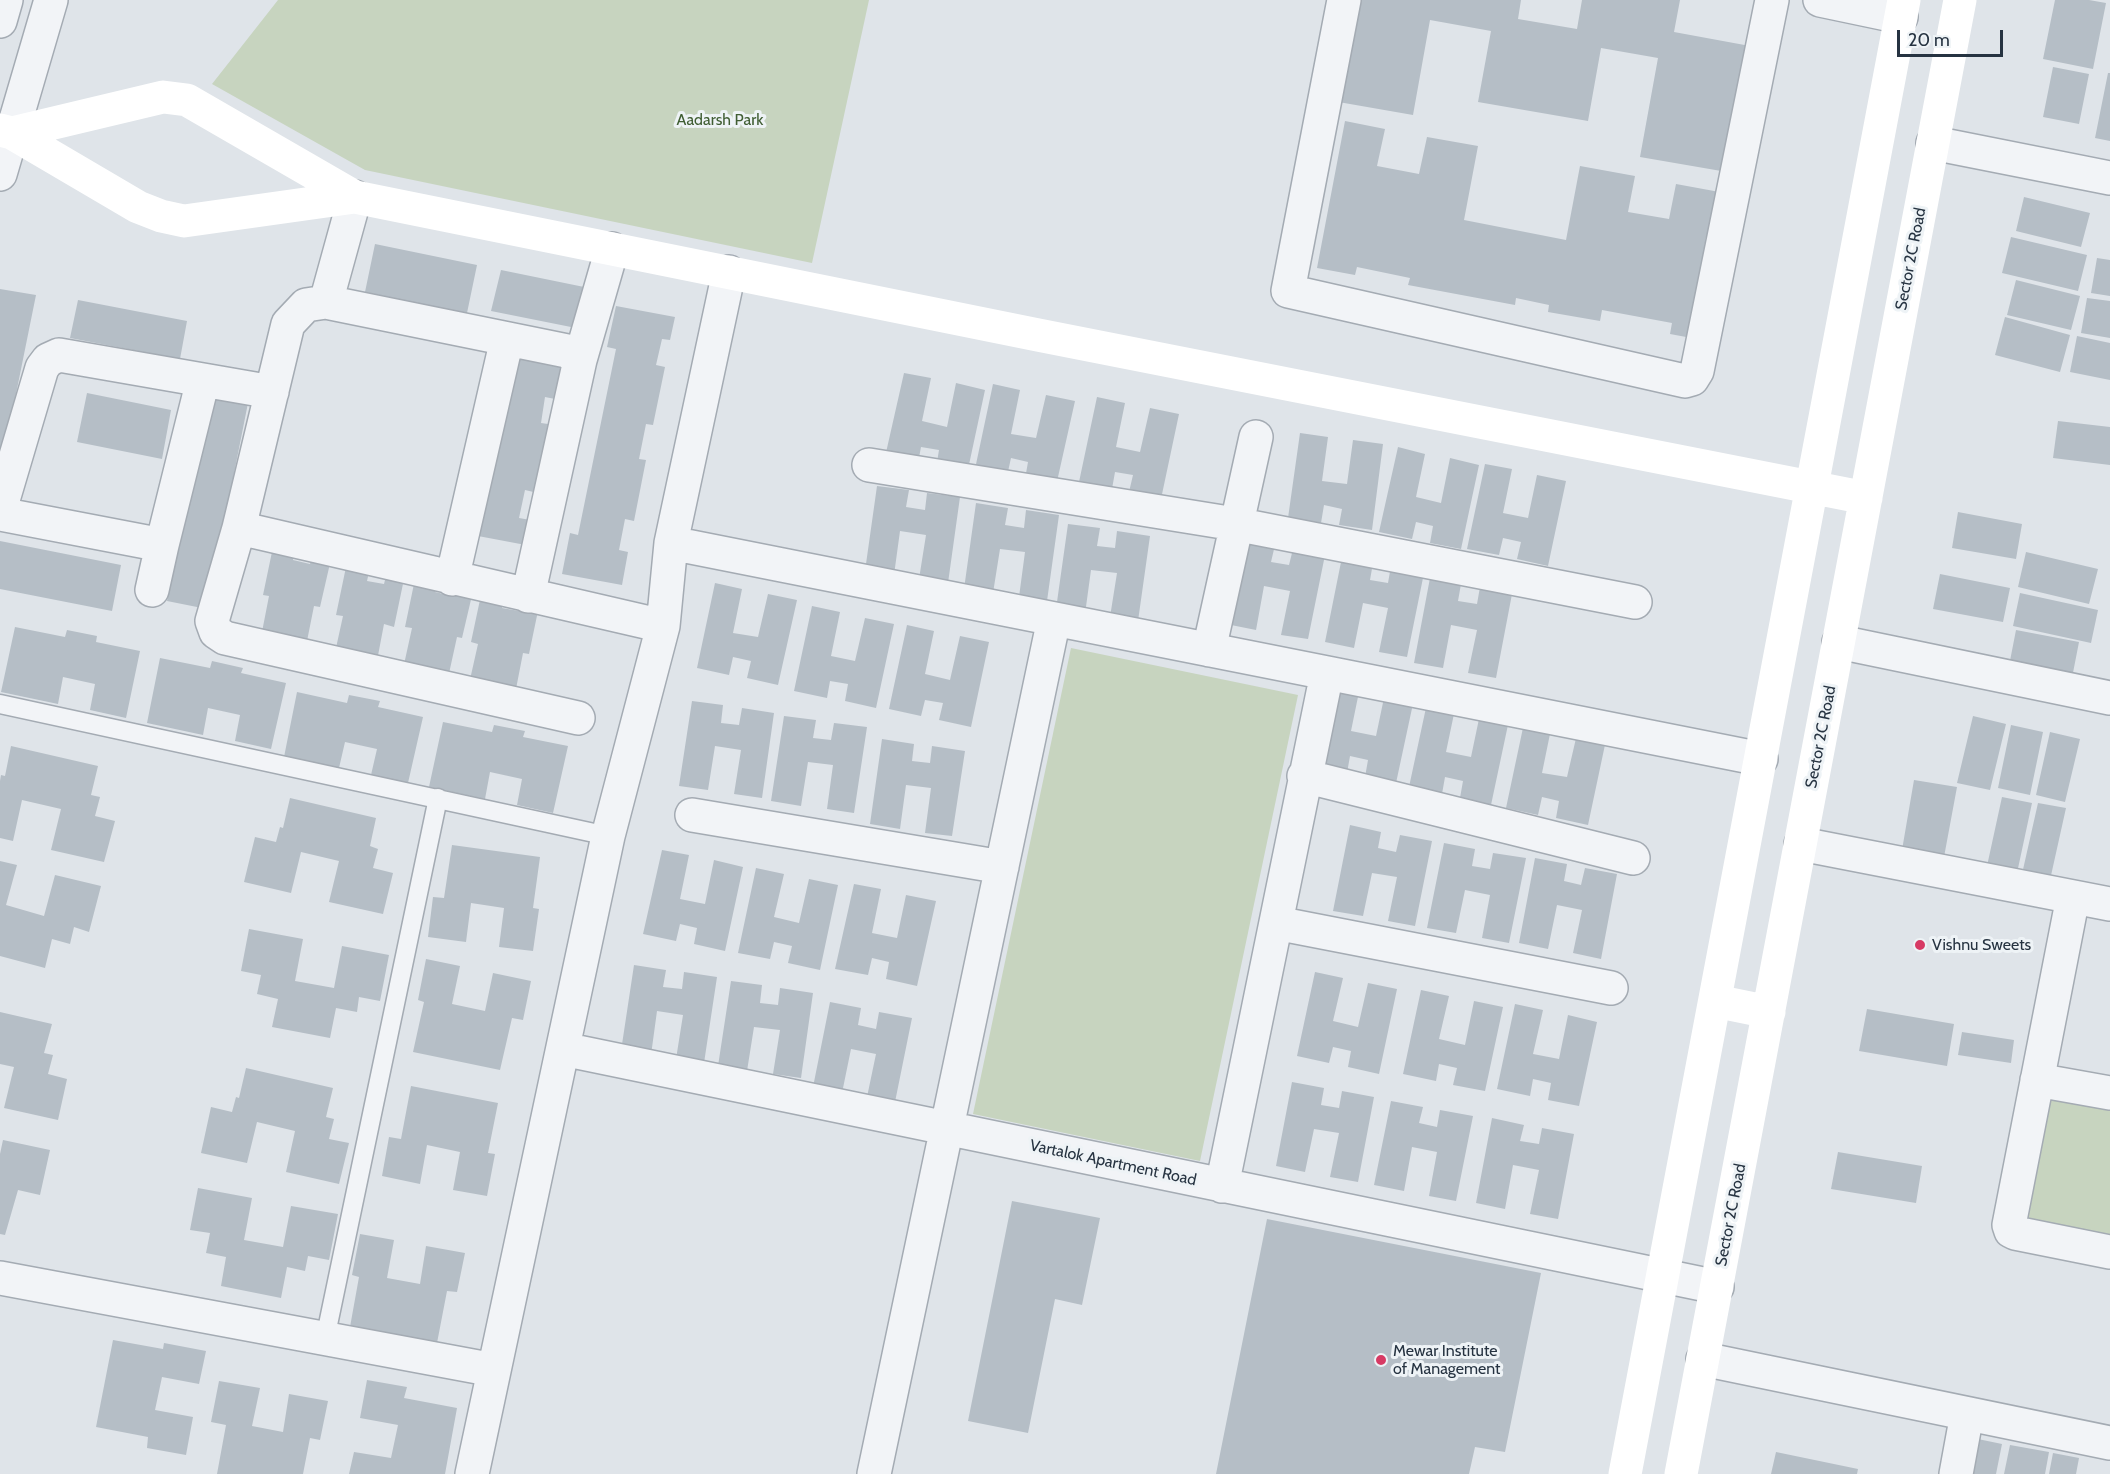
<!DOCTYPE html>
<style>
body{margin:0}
#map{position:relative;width:2110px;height:1474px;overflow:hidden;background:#dfe4e9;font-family:Cabin,sans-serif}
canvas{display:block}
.scale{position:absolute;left:1897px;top:30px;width:106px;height:27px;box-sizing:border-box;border:3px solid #263341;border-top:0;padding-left:8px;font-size:18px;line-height:21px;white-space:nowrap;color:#263341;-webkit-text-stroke:4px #eef3f6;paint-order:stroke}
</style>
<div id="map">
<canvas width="2110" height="1474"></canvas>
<div class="scale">20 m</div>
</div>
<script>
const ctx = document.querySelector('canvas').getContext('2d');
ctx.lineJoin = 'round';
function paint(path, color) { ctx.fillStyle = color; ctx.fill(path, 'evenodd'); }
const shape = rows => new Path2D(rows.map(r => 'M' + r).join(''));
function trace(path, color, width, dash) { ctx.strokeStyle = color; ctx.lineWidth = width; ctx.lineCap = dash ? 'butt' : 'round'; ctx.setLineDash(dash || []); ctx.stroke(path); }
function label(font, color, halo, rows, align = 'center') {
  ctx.font = font + ' Cabin,sans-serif'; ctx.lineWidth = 6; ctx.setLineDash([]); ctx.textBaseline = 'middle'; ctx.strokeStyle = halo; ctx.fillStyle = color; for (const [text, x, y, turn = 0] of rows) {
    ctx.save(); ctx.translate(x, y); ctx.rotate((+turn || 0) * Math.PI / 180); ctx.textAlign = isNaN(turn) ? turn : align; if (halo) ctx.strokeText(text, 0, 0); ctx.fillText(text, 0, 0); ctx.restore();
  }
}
paint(shape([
 [278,0,869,0,812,263,365,170,212,84],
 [1071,648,1298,695,1200,1161,973,1114],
 [2048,1093,2110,1105,2110,1239,2022,1222]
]), '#c7d4bf');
paint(shape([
 [1344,0,1521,0,1518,19,1577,29,1582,0,1680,0,1674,32,1750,46,1727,172,1640,157,1658,58,1601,48,1588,121,1478,102,1491,31,1430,20,1413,115,1327,100],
 [2055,0,2089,0,2106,3,2093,69,2043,59],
 [2053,67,2089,74,2079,124,2043,117],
 [2108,73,2110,73,2110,141,2095,138],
 [1345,121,1385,129,1377,166,1419,174,1427,137,1478,146,1464,220,1566,240,1580,166,1635,176,1628,212,1669,219,1676,184,1725,193,1712,238,1706,237,1697,288,1702,289,1697,339,1670,334,1672,323,1602,310,1600,321,1548,312,1549,305,1516,298,1515,305,1408,285,1410,278,1357,267,1355,275,1317,268],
 [2024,197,2090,213,2081,247,2016,231],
 [2011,237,2087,255,2078,291,2002,273],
 [375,244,477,265,467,313,365,292],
 [2097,258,2110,260,2110,296,2091,293],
 [501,270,589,288,581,329,491,311],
 [2016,280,2080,296,2071,330,2007,315],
 [0,289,36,295,1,468,0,468],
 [2087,298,2110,301,2110,338,2081,333],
 [78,300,187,321,180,359,70,338],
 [616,306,675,317,670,340,662,339,656,365,665,367,653,425,646,424,639,459,646,460,634,521,625,519,619,550,628,552,622,585,562,574,570,533,578,535,616,349,607,347],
 [2005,317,2070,335,2060,372,1995,355],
 [2077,336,2110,343,2110,380,2070,372],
 [512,354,567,365,560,400,545,397,541,423,555,425,542,494,525,490,519,518,536,521,531,546,478,536,484,490,489,490,494,462],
 [904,373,931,378,922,421,947,427,956,383,985,390,967,474,936,468,939,450,921,447,918,463,885,457],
 [993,384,1020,390,1011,434,1036,438,1046,395,1075,401,1056,486,1025,479,1028,462,1011,458,1007,476,975,469],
 [87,393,171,410,162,459,77,442],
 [208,395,248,403,207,609,167,601],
 [1097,397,1125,403,1116,447,1140,452,1150,408,1179,414,1161,499,1129,492,1133,475,1115,472,1112,489,1079,482],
 [2058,421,2110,427,2110,465,2053,458],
 [1300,433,1328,437,1322,481,1347,484,1353,440,1383,444,1372,530,1339,525,1342,509,1324,505,1321,523,1288,518],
 [1398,447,1425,454,1416,497,1441,503,1450,458,1479,465,1461,549,1430,543,1433,526,1416,522,1412,539,1379,532],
 [1485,464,1512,469,1503,513,1528,518,1537,475,1566,481,1548,566,1517,559,1521,542,1503,538,1499,555,1467,549],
 [877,486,909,490,906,507,925,510,927,493,960,497,948,583,919,579,926,535,900,531,894,575,865,571],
 [976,503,1008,508,1005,525,1024,528,1026,510,1059,515,1047,601,1019,597,1025,552,1000,549,993,593,964,589],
 [1958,512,2022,524,2016,559,1952,548],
 [1068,524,1100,528,1097,546,1115,548,1117,531,1150,536,1138,621,1110,617,1117,573,1091,570,1085,614,1056,609],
 [1243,539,1275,545,1271,562,1289,565,1293,549,1325,555,1308,639,1281,635,1290,591,1264,586,1256,630,1226,624],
 [0,541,121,565,112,611,0,589],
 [273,547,295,552,293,560,310,564,312,555,331,559,320,607,314,606,306,646,261,637,269,596,263,595],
 [2026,552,2098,569,2089,604,2018,587],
 [1342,557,1373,563,1370,580,1388,583,1391,566,1424,573,1407,657,1379,652,1388,608,1363,603,1354,648,1325,642],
 [346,567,369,572,367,581,384,584,386,576,404,579,394,627,384,624,376,666,334,657,343,616,336,615],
 [1940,574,2010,588,2003,622,1933,609],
 [1430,578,1461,584,1458,601,1477,604,1480,587,1512,594,1496,678,1468,673,1477,630,1451,625,1443,668,1414,663],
 [415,579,437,584,435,592,452,596,455,587,473,591,462,638,457,637,448,678,403,669,412,628,405,627],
 [715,583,742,589,733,633,758,637,768,594,797,600,778,685,747,678,751,661,733,657,729,675,697,668],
 [2020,593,2098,610,2091,643,2013,626],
 [481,595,503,599,502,608,519,611,520,603,539,606,529,654,523,653,515,694,469,684,478,644,471,642],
 [812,606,840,612,831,656,855,661,865,618,894,624,876,708,845,701,848,684,830,681,827,698,794,691],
 [907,625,934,631,925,674,950,680,960,636,989,642,971,727,939,720,943,703,925,700,921,716,889,709],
 [15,627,65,637,67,630,97,636,96,642,140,651,126,718,90,710,95,684,63,677,58,704,1,692],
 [2016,630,2079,642,2071,683,2008,671],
 [160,658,210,668,212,661,243,668,241,673,286,683,271,749,235,741,240,715,208,708,203,735,147,723],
 [1333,682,1360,687,1351,731,1376,736,1385,693,1414,699,1396,783,1365,777,1368,760,1350,756,1347,773,1314,767],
 [297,692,347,703,349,695,380,701,378,707,423,717,408,783,371,775,377,749,345,742,339,768,284,757],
 [692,701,723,705,721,723,739,725,742,708,774,713,762,798,734,794,741,750,715,746,708,790,679,786],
 [1427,703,1455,709,1446,752,1471,757,1480,714,1509,720,1491,805,1460,798,1463,781,1445,777,1442,794,1409,787],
 [784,716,816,720,813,738,831,740,834,723,867,727,854,813,827,809,833,765,808,762,801,806,771,801],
 [1973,716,2006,724,1990,790,1957,783],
 [443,722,492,732,494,725,525,731,523,737,568,746,553,813,517,805,522,779,490,772,485,799,429,787],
 [1524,723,1551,729,1542,773,1567,777,1577,734,1606,740,1588,825,1556,818,1559,801,1542,797,1538,815,1506,808],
 [2011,725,2043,732,2030,795,1998,788],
 [2050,732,2080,739,2065,802,2036,795],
 [882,739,914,744,912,761,930,763,932,746,965,751,952,836,925,833,931,788,906,785,900,829,870,824],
 [11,746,98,766,91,795,100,797,95,816,115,821,104,862,51,850,61,809,22,800,13,841,0,838,0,781,1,775,5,776],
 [1914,780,1957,787,1944,857,1902,850],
 [2002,797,2032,803,2017,873,1987,866],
 [290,798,376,818,370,846,378,849,373,868,393,873,383,914,329,902,339,861,301,852,291,893,244,882,255,837,276,842,280,827,283,828],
 [2038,803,2066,808,2050,880,2022,874],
 [1350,825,1381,832,1378,848,1396,852,1400,835,1432,841,1415,926,1388,921,1397,877,1372,873,1363,916,1333,911],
 [1444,843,1475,849,1472,866,1490,869,1493,853,1526,858,1509,943,1482,938,1490,895,1465,890,1456,933,1427,928],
 [452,845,540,857,533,908,539,909,533,951,499,947,504,908,471,903,466,942,428,937,433,897,444,898],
 [662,850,689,855,680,899,705,904,714,860,743,867,725,951,694,944,697,928,680,924,676,941,643,934],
 [1535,858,1567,864,1564,881,1581,885,1585,868,1617,874,1601,959,1573,953,1582,910,1557,905,1548,949,1519,943],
 [0,861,17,865,6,905,44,916,55,875,101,886,89,932,74,927,70,944,52,939,45,968,0,956],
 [756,868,784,874,774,917,799,923,809,879,838,885,820,970,788,963,792,946,774,942,770,959,738,953],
 [854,884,881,889,872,933,897,938,906,895,936,901,917,986,886,979,889,962,872,958,868,975,835,969],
 [249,929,303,939,295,981,334,988,342,946,389,955,380,1001,359,997,357,1012,336,1008,330,1038,272,1027,278,999,257,994,261,975,241,971],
 [426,959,460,966,452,1004,485,1011,493,973,531,981,523,1020,512,1018,500,1070,413,1052,424,1002,418,1000],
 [634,965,666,970,663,987,682,989,684,972,717,977,704,1063,676,1059,683,1015,657,1011,651,1055,621,1051],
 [1315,972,1343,978,1333,1021,1358,1027,1368,983,1397,989,1379,1074,1348,1067,1351,1051,1333,1047,1329,1063,1297,1056],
 [731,981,762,985,760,1003,778,1005,780,988,813,993,801,1078,773,1074,780,1030,754,1027,747,1071,718,1066],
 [1421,990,1449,996,1439,1039,1465,1045,1474,1001,1503,1007,1485,1091,1453,1085,1457,1068,1439,1064,1436,1081,1403,1074],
 [830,1002,861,1008,858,1025,876,1029,879,1012,912,1018,895,1102,867,1097,876,1054,851,1049,842,1093,813,1087],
 [1515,1004,1543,1010,1533,1054,1559,1059,1568,1015,1597,1022,1579,1106,1548,1100,1551,1083,1533,1079,1530,1096,1497,1089],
 [1867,1009,1954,1024,1947,1066,1859,1051],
 [0,1012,52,1024,44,1053,53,1055,48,1074,67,1079,58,1120,4,1108,14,1067,0,1064],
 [1962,1032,2014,1040,2011,1063,1958,1055],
 [246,1068,333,1088,326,1117,334,1119,329,1139,349,1143,339,1184,286,1172,295,1131,257,1122,247,1163,201,1153,211,1107,232,1112,236,1097,239,1098],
 [1292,1082,1324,1088,1321,1105,1339,1108,1342,1091,1374,1097,1358,1182,1330,1177,1339,1133,1314,1129,1305,1172,1276,1166],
 [411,1086,498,1103,488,1153,495,1154,487,1196,453,1190,460,1152,427,1145,420,1184,382,1176,389,1137,401,1139],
 [1391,1101,1423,1107,1419,1123,1437,1127,1440,1110,1473,1116,1456,1201,1429,1196,1437,1152,1412,1147,1404,1191,1374,1185],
 [1492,1118,1524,1125,1520,1141,1539,1144,1542,1128,1574,1134,1558,1219,1530,1214,1539,1170,1513,1165,1505,1209,1476,1203],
 [3,1140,50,1150,40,1195,18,1190,5,1235,0,1234,0,1154],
 [1838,1152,1922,1166,1916,1203,1831,1189],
 [198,1188,252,1198,244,1240,283,1247,291,1206,338,1214,329,1260,308,1256,305,1271,287,1267,281,1298,221,1286,226,1257,206,1253,210,1233,190,1230],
 [1012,1201,1100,1218,1082,1305,1055,1299,1028,1433,968,1421],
 [1267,1219,1541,1273,1505,1452,1475,1447,1469,1474,1216,1474],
 [360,1234,394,1240,387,1278,420,1284,426,1246,465,1253,457,1292,447,1291,437,1343,350,1327,359,1277,352,1275],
 [113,1340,163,1349,164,1343,206,1351,199,1384,162,1377,155,1410,193,1417,186,1455,147,1448,148,1437,96,1427],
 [367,1380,407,1387,404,1398,457,1408,445,1474,349,1474,354,1452,391,1458,398,1425,360,1418],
 [219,1381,260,1388,252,1426,283,1432,289,1394,328,1401,320,1440,310,1438,303,1474,217,1474,226,1425,211,1422],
 [1973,1438,2002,1444,1996,1474,1965,1474],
 [2010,1445,2049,1452,2045,1474,2004,1474],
 [1776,1452,1858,1469,1857,1474,1771,1474],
 [2053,1453,2079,1458,2076,1474,2049,1474]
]), '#b5bec6');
const lane = shape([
 [0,704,608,836],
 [325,1339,438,798]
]);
const street = shape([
 [1344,0,1288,291,1685,381,1692,379,1697,371,1772,0],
 [1820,0,1901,17],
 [0,21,6,0],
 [1933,143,2110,178],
 [0,174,51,0],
 [326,302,355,197],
 [580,360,612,249],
 [869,465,1235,524,1635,602],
 [0,510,42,368,48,360,59,355,272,392],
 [0,514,162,545,203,380],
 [239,528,663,626],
 [671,543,1761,759],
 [452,579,507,339],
 [152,590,162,545],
 [528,596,580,360,567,351,326,302,306,305,288,324,239,528,212,621,216,632,225,638,578,718],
 [1839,642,2110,698],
 [1209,650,1256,437],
 [1304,776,1633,858],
 [692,815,1002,867],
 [1801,844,2110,904],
 [2073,897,2009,1225,2011,1231,2015,1233,2110,1252],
 [1276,923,1611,988],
 [563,1049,1717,1287],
 [2037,1080,2110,1093],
 [1222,1186,1327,673],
 [0,1278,494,1370],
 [1703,1359,2110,1443],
 [472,1474,608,836,663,626,671,543,729,272],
 [874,1474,1054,619],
 [1956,1474,1967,1414]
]);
trace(lane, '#a4abb3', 21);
trace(street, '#a4abb3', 36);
trace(lane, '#f2f4f7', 18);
trace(street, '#f2f4f7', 33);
trace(shape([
 [0,130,12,133,138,207,161,216,184,221,355,197],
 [12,133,163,97,187,100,355,197,1038,335,1866,498],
 [1715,1001,1769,1012],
 [1625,1474,1904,0],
 [1681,1474,1960,0]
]), '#fff', 33);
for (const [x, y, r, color] of [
 [1920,945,6,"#d73a64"],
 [1381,1360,6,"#d73a64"]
]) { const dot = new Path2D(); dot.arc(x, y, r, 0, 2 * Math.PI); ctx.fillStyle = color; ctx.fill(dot); trace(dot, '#eef3f6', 2); }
label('16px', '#405e33', '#eef3f6', [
 ["Aadarsh Park",720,120]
]);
label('16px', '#263341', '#eef3f6', [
 ["Sector 2C Road",1911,259,-79],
 ["Sector 2C Road",1821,737,-79],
 ["Vartalok Apartment Road",1113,1163,12],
 ["Sector 2C Road",1731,1215,-79]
]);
label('16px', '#263341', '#eef3f6', [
 ["Vishnu Sweets",1932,945],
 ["Mewar Institute",1393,1351],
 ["of Management",1393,1369]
], 'left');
</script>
